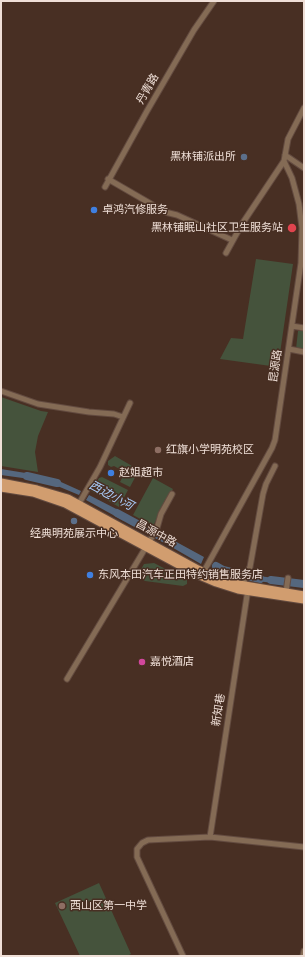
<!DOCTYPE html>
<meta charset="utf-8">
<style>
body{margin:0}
#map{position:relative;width:305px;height:957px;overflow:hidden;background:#482f23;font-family:"Times New Roman",serif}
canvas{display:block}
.frame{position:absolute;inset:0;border:2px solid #efdfd7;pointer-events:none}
</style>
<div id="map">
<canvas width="305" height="957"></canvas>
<div class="frame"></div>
</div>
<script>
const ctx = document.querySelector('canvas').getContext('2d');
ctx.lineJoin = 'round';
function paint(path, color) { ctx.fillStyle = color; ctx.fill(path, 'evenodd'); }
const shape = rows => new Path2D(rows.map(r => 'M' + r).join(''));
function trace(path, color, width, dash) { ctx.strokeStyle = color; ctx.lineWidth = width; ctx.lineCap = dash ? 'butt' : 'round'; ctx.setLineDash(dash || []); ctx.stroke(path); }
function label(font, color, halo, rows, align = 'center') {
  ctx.font = font + ' "Times New Roman","Noto Sans SC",serif'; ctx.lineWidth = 3; ctx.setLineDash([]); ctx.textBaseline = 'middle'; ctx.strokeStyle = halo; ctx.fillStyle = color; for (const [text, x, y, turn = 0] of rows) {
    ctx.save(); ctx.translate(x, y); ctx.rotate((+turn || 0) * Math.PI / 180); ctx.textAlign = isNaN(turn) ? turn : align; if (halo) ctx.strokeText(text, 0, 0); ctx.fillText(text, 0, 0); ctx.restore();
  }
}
paint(shape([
 [256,259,293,264,278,367,220,359,231,338,243,339],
 [298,331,304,331,304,350,296,349],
 [1,397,41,411,48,412,38,436,35,452,38,472,1,466],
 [115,456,139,470,130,487,120,482,125,472,114,466,111,467,108,465,108,461],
 [102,477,128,490,119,507,91,491,99,478],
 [153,478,173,489,153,526,133,515],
 [154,563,187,580,187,584,183,586,145,581,137,576,144,564],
 [99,883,131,954,127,956,80,956,55,903]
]), '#45533c');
paint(shape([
 [1,469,38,475,37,480,1,475],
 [46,478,61,482,81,491,79,495,55,485,46,483],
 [89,495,128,515,124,521,86,500],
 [132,518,153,529,150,535,130,524],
 [160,533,204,557,201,564,156,538],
 [217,564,243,573,242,578,214,569],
 [251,575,282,579,281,584,249,580]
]), '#55677e');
trace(shape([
 [27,476,57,483],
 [117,513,167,540],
 [216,566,223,570,260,579],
 [271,580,304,584]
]), '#55677e', 8);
const minor = shape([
 [285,155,304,168],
 [108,179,165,212,177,215,232,240],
 [105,187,147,111,194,30,214,1],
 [226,253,242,224,284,161,288,139,304,108],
 [292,326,304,328],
 [289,349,304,352],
 [1,391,38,404,89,412,114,414,123,417],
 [77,507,100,467,130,403],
 [203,573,272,448,275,440,301,263,302,228,299,204,292,178,284,161],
 [243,588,246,574,250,567,263,494,266,484,275,466],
 [286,592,288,578],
 [67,679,149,542,157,528,161,514,172,494],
 [210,837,248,589],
 [183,956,137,857,137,849,142,843,148,840,210,837,304,847],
 [303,956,304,951]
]);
const major = shape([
 [1,482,37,489,68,498,198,569,218,578,239,584,304,595],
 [1,488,33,493,65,504,195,574,216,583,238,590,304,600]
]);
trace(minor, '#634b40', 7);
trace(major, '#634b40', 9);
trace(minor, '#846b55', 5);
trace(major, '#d19d6f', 7);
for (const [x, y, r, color] of [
 [244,157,4,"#5c6f8a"],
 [94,210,4,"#3f7fe0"],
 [292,228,5,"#e0444e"],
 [158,450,4,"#8d6e63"],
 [111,473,4,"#3f7fe0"],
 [74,521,4,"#5c6f8a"],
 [90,575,4,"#3f7fe0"],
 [142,662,4,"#d1479c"],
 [62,906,4,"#8d6e63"]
]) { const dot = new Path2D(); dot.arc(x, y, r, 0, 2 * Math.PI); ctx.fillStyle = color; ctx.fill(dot); trace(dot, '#482f23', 1.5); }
label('11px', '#efdfd7', '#482f23', [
 ["丹青路",148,89,-60],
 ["昆源路",276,366,-82],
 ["昌源中路",156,534,29],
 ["新知巷",219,710,-81]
]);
label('11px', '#efdfd7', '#482f23', [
 ["黑林铺派出所",236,157,"right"],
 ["卓鸿汽修服务",102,210],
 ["黑林铺眠山社区卫生服务站",283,228,"right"],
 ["红旗小学明苑校区",166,450],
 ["赵姐超市",119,473],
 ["经典明苑展示中心",74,534,"center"],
 ["东风本田汽车正田特约销售服务店",98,575],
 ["嘉悦酒店",150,662],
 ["西山区第一中学",70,906]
], 'left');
label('italic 12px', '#aaccf8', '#482f23', [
 ["西边小河",111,496,28]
]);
</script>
